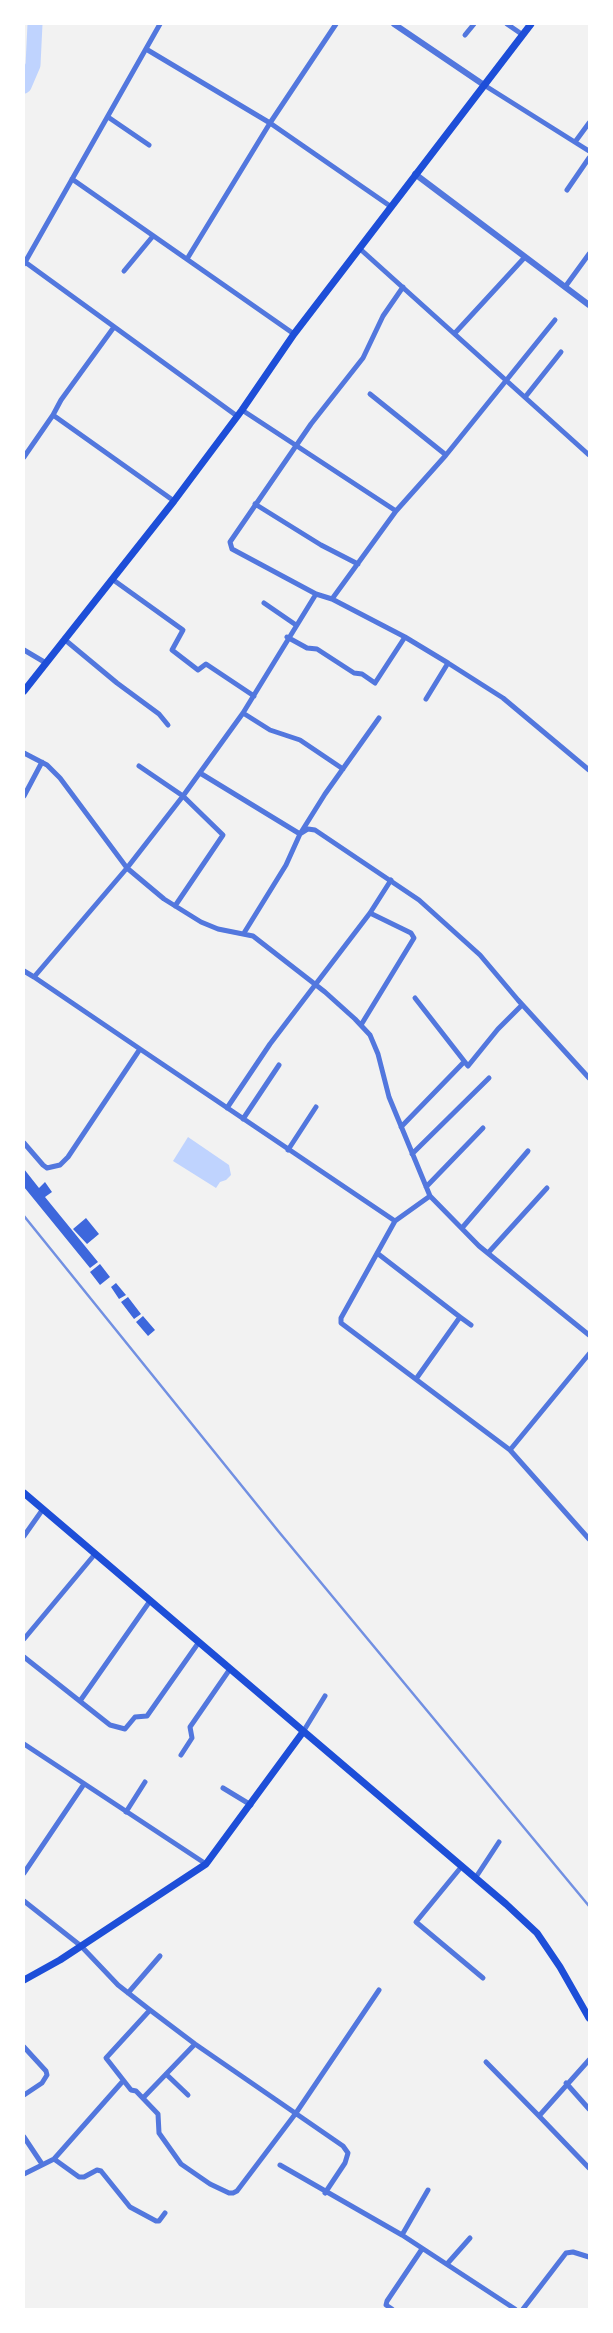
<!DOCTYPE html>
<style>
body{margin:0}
#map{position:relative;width:613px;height:2333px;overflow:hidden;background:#f2f2f2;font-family:Inter,sans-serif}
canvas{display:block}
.frame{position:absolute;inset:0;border:25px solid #fff;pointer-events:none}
</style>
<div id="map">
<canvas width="613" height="2333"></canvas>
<div class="frame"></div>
</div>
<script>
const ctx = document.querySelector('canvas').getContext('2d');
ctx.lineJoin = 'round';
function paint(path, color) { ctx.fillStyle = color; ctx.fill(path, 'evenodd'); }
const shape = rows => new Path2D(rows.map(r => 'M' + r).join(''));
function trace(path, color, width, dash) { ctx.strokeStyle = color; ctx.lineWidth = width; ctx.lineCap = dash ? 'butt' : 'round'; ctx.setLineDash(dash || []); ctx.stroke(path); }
paint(shape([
 [188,1137,229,1165,231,1175,226,1180,220,1182,216,1188,173,1161]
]), '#bfd3fe');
trace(shape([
 [24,86,33,65,35,24]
]), '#bfd3fe', 15);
paint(shape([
 [24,1169,39,1188,45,1182,52,1192,45,1197,98,1262,90,1268,24,1187],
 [86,1218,99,1234,87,1244,73,1229],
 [100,1264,110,1277,100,1285,90,1272],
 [116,1283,126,1295,119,1299,111,1287],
 [128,1297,141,1314,134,1319,121,1302],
 [143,1316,155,1330,148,1336,136,1322]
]), '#3d67dc');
trace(shape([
 [507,24,523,35],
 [465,35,474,24],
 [146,49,270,123,390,206],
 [484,85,589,151],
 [108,117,149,145],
 [575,142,589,123],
 [72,179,294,334],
 [567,190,589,158],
 [359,248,589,455],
 [187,259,270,123,336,24],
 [25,262,237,416],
 [24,264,160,24],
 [124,271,153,236],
 [565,287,589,254],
 [455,333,525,257],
 [370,394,446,455],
 [526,396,561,352],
 [242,410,396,511],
 [53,415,174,501],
 [24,457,53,415,61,400,114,327],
 [255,504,321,545,358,564],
 [112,579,183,630,172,650,198,670,206,664,254,696],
 [316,594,232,549,230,542,311,424,363,358,383,316,403,287],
 [332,599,396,511,446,455,555,320],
 [264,603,296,625],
 [287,637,307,648,317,649,354,673,362,674,375,683,405,637],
 [64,639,117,683,159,714,168,725],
 [24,650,46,663],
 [426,699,448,663],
 [243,713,270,730,300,740,343,769],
 [24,753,47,765,60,778,127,868,164,899,201,922,218,929,253,936,325,992,355,1019,370,1035,378,1054,389,1097,430,1196,479,1246,589,1335],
 [139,766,183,796,223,835,175,906],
 [200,773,300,834,325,794,379,718],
 [24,796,42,762],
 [244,933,286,865,300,834,308,829,315,830,419,900,480,955,518,1000,589,1078],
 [24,971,34,977,127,868,183,796,243,713,316,594,332,599,405,637,448,663,503,698,589,770],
 [34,977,140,1049],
 [415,998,468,1066,498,1029,522,1005],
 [361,1025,414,938,411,933,370,913],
 [227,1108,270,1044,370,913,391,880],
 [243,1119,279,1065],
 [401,1127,463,1063],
 [24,1143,43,1165,47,1168,60,1165,68,1157,140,1049,395,1221,341,1318,341,1323,510,1450,589,1539],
 [288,1150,316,1107],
 [412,1154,489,1078],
 [426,1187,483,1128],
 [395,1221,430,1196],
 [462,1228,528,1151],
 [377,1253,460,1317,416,1379],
 [488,1253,547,1188],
 [460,1317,471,1325],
 [510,1450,589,1354],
 [24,1536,43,1509],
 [24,1639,95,1554],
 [24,1657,110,1725,125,1729,135,1717,147,1716,199,1642],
 [80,1701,150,1601],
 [303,1732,325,1696],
 [24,1744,206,1864],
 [181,1755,192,1738,190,1727,230,1669],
 [223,1788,251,1805],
 [126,1812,145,1782],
 [462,1866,416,1922,483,1978],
 [24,1873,84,1784],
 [476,1877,499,1842],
 [24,1901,81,1946,118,1985,150,2010,195,2044,343,2146,348,2153,345,2163,325,2193],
 [128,1993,160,1956],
 [150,2010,106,2058,131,2090,136,2091,158,2114,159,2133,181,2164,210,2184,229,2193,233,2193,237,2191,296,2113,379,1990],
 [24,2047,46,2071,47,2075,42,2083,24,2095],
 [589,2060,539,2116,589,2168],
 [486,2062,539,2116],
 [166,2074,188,2095],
 [566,2083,589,2109],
 [143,2098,195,2044],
 [24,2137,42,2164],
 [54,2159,79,2177,84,2177,97,2170,101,2171,130,2207,156,2221,159,2221,165,2213],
 [280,2165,402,2235,515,2309],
 [24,2174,54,2159,123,2081],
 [402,2235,428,2190],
 [447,2264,470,2238],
 [392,2309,386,2305,387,2301,422,2249],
 [523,2309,566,2253,573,2252,589,2257]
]), '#5277de', 5);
trace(shape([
 [394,24,484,85],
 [415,174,589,305]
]), '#5277de', 6);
trace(shape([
 [24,691,174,501,242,410,294,334,531,24],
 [24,1493,506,1904,537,1933,560,1967,589,2018],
 [24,1980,60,1960,206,1864,303,1732]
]), '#1d4ed8', 7);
trace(shape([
 [24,1216,279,1532,589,1906]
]), '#7290e2', 2.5);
</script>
